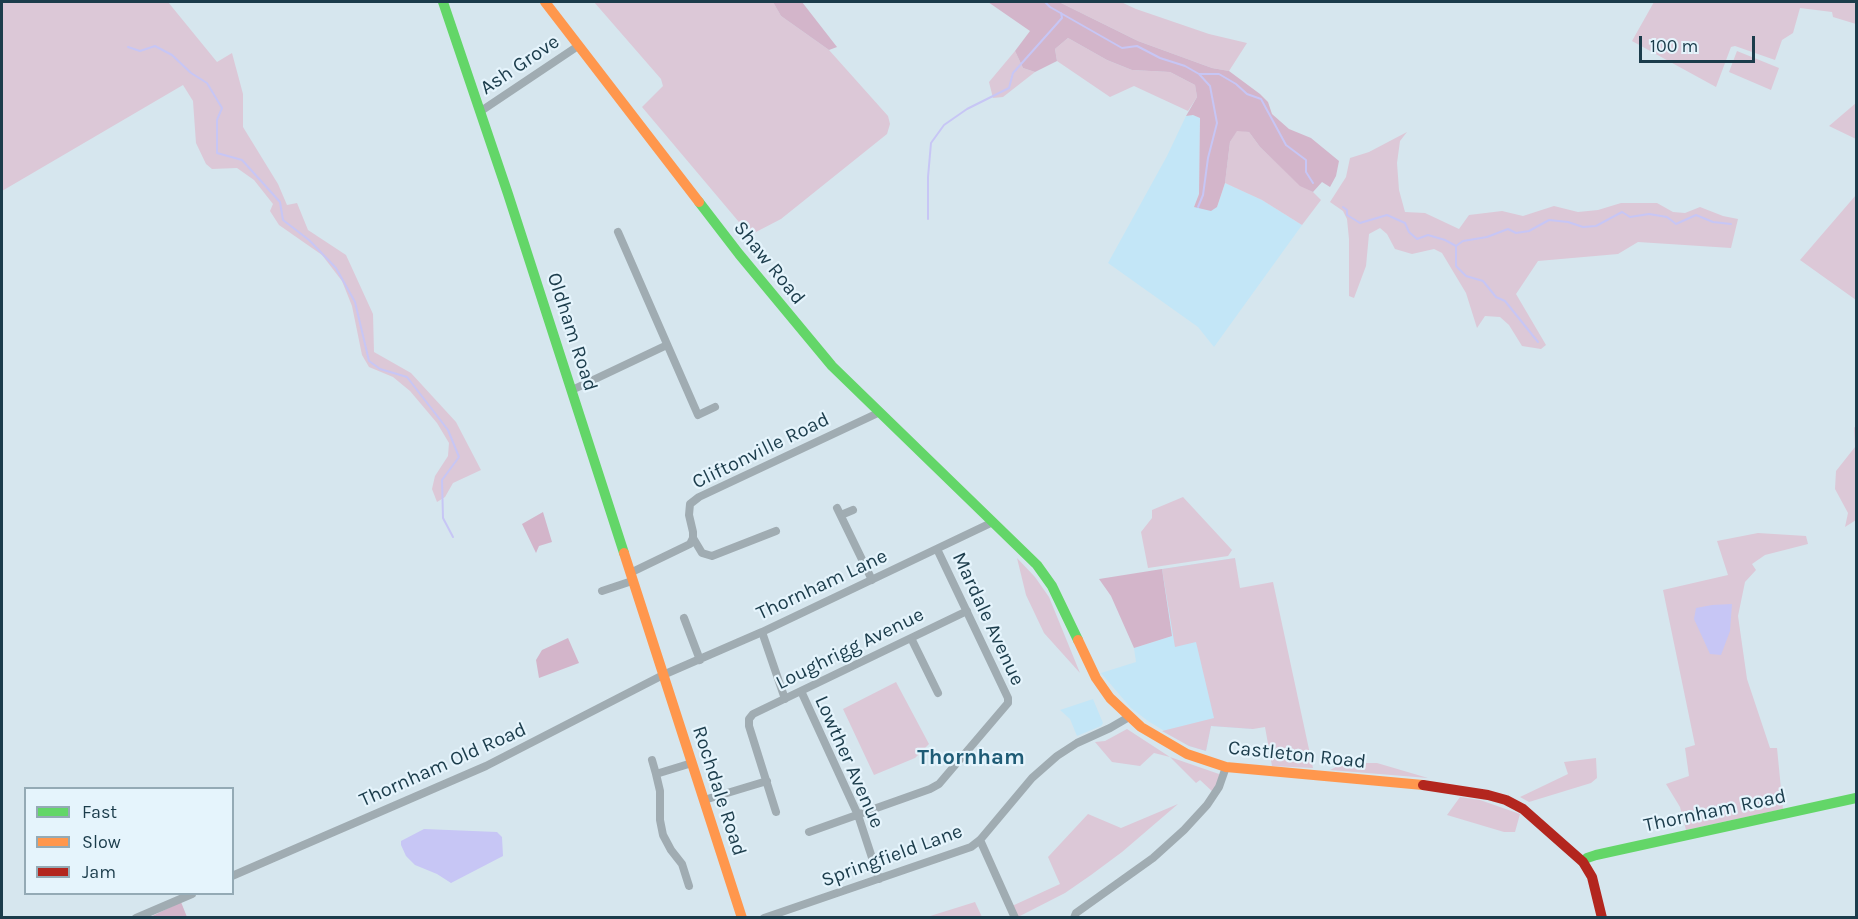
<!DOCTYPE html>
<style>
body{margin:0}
#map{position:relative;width:1858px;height:919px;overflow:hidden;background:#d6e6ee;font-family:Karla,sans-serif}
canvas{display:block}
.frame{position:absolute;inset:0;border:3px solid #1b3c4b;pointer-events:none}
.legend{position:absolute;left:24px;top:787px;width:210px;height:108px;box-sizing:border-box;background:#e5f4fc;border:2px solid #94aab5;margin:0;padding:8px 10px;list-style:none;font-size:18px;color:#1b3c4b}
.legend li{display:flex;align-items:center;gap:12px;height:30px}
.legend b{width:30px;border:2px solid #94aab5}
.scale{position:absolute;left:1639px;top:36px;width:116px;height:27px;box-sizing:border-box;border:3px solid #1b3c4b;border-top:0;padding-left:8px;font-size:18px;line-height:21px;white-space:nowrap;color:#1b3c4b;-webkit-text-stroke:4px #e5f4fc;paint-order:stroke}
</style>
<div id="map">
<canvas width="1858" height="919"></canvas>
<div class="frame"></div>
<ul class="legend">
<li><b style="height:8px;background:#63d668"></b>Fast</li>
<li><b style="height:8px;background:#ff974d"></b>Slow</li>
<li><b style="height:8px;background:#b3261e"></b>Jam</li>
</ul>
<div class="scale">100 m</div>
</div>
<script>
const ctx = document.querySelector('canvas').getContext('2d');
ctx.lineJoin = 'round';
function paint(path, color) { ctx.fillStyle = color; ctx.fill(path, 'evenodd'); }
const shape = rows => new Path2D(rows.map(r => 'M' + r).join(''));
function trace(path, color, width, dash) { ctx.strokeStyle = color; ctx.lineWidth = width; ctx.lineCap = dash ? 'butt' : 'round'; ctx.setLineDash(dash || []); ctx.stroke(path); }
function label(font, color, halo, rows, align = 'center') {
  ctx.font = font + ' Karla,sans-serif'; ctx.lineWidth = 4.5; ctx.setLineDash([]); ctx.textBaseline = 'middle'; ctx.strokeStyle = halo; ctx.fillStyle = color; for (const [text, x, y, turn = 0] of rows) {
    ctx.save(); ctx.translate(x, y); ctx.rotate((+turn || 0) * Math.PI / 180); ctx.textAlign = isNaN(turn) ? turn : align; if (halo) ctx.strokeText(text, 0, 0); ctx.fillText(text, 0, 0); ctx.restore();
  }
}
paint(shape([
 [1193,115,1200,118,1199,194,1194,207,1217,207,1225,183,1262,200,1302,225,1214,347,1198,327,1108,263,1167,156,1186,116],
 [1235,558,1253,729,1211,726,1206,751,1189,746,1148,721,1131,708,1101,673,1136,662,1134,648,1172,636,1162,569],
 [1093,699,1103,723,1101,726,1077,736,1070,719,1060,710]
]), '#c3e6f7');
paint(shape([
 [2,2,168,2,217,62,232,53,243,94,243,127,278,184,287,205,297,203,308,230,346,255,373,314,374,352,411,373,456,422,481,470,453,483,445,497,437,502,432,489,435,476,448,456,449,443,437,423,410,391,393,377,369,367,362,355,352,306,342,281,322,255,279,225,270,211,273,204,254,180,237,168,212,169,206,164,196,143,193,101,183,85,2,191],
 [594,2,773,2,781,16,829,50,888,116,890,124,887,134,781,219,754,233,744,228,642,107,663,86,661,79],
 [1059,2,1121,2,1136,9,1209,34,1247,43,1229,71,1212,68,1138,41],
 [1654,2,1856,2,1856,24,1833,17,1832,12,1800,8,1793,33,1782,40,1775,60,1735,46,1731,47,1716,87,1632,41],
 [1068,38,1107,60,1132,70,1170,72,1195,85,1197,97,1188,111,1134,86,1110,97,1057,61,1055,49],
 [1015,51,1023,68,1035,72,1003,97,993,98,989,82],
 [1737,51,1779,68,1771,90,1729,72],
 [1856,103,1856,139,1829,126],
 [1237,130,1249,132,1260,147,1300,185,1313,192,1321,200,1302,225,1262,200,1225,183,1230,142],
 [1407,132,1400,141,1397,163,1399,190,1405,212,1425,213,1459,229,1469,215,1502,211,1523,216,1554,206,1578,212,1598,210,1621,203,1657,203,1673,212,1685,213,1700,207,1723,216,1738,219,1731,248,1638,242,1618,254,1538,261,1516,294,1546,345,1541,349,1522,346,1509,325,1500,317,1485,316,1477,328,1466,293,1442,253,1434,249,1412,254,1395,249,1387,234,1380,228,1369,234,1366,266,1354,298,1349,296,1349,239,1347,219,1343,211,1330,202,1346,177,1350,158,1369,152],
 [1856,195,1856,300,1800,260],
 [1854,427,1856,428,1856,520,1845,527,1848,513,1835,489,1836,471,1855,447],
 [1183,497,1232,550,1228,556,1148,568,1141,532,1152,518,1152,510],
 [1758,533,1806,536,1808,544,1765,555,1752,564,1756,570,1745,582,1738,616,1747,679,1770,748,1777,748,1783,809,1686,830,1680,807,1666,784,1689,776,1685,748,1695,745,1663,590,1728,575,1717,541],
 [1017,558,1035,577,1049,597,1080,673,1044,633,1026,595],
 [1235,558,1240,588,1273,582,1313,768,1272,766,1265,727,1253,729,1211,726,1206,751,1189,746,1162,731,1214,718,1196,642,1175,647,1162,569],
 [896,682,929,744,915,758,874,775,843,709],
 [1127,729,1170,757,1219,774,1220,780,1214,793,1200,780,1196,783,1170,757,1154,753,1140,766,1112,762,1095,742,1105,741],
 [1596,758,1597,778,1591,783,1529,802,1520,797,1568,774,1564,762],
 [1344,763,1355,766,1365,763,1377,763,1428,778,1330,770],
 [1460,797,1480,800,1520,814,1515,832,1504,832,1447,815],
 [1178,804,1122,852,1091,875,1065,893,1018,917,1012,906,1060,884,1048,857,1088,814,1121,828],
 [975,902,982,917,927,917]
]), '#dcc8d7');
paint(shape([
 [773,2,802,2,837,47,829,50,781,16],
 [988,2,1059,2,1138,41,1212,68,1229,71,1260,94,1268,102,1272,114,1289,129,1311,138,1339,161,1336,176,1330,187,1322,182,1313,192,1300,186,1260,147,1249,132,1237,131,1230,142,1225,183,1217,207,1211,211,1194,207,1199,194,1200,118,1193,115,1186,116,1197,97,1195,85,1170,72,1132,70,1107,60,1068,38,1055,49,1057,61,1035,72,1023,68,1015,51,1030,31],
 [543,512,552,542,539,546,536,553,522,524],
 [1162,569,1172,636,1134,648,1111,596,1099,579],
 [568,638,579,663,539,678,536,660,542,650],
 [181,902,187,917,148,918]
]), '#d3b5ca');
paint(shape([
 [1732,604,1730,631,1721,655,1710,654,1694,619,1696,608,1712,605],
 [424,829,497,832,502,837,503,856,451,883,437,874,415,865,406,856,401,845,401,841]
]), '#c7c6f5');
trace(shape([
 [1045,2,1050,7,1122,48,1137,46,1160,58,1185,66,1199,74,1219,74,1236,84,1247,94,1261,99,1286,145,1306,160,1306,172,1313,183],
 [128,47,140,51,155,46,172,55,191,73,207,83,222,108,217,120,217,153,242,160,280,202,283,220,309,240,336,268,355,302,369,361,380,369,407,377,448,430,459,457,442,480,443,518,453,537],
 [1198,207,1203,195,1208,158,1217,123,1210,86,1199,74],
 [1343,207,1347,210,1347,215,1360,223,1387,215,1405,223,1409,232,1417,239,1428,235,1445,240,1456,246,1456,266,1466,276,1483,281,1496,297,1505,301,1538,342],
 [928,219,928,177,931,143,944,125,967,109,1009,88,1013,73,1062,18,1061,13],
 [1456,246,1463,241,1487,237,1508,229,1516,233,1529,231,1549,220,1568,222,1583,227,1596,226,1622,212,1630,217,1649,214,1667,217,1676,224,1696,215,1713,222,1731,224]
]), '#c7c6f5', 2);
trace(shape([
 [481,111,578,46],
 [618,232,698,415,715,407],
 [572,390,667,345],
 [837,508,872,580],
 [841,515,853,510],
 [693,538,693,532,689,515,690,504,699,497,878,413],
 [630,573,690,544,693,538,702,553,712,556,776,531],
 [602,591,632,581],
 [684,618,700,660],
 [762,632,785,699],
 [911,638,938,693],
 [801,691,858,815,879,879],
 [652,760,656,774],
 [704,800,767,781],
 [776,812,749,726,749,719,753,714,967,611],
 [809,832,930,789,939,784,1008,703,1008,698,937,549],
 [980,840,1015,918],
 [232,876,486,766,663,675,762,632,993,522],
 [689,886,682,864,671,850,663,835,660,820,660,791,656,774,692,763],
 [136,918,192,894],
 [764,918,971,847,980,840,1032,778,1057,756,1077,743,1110,728,1129,717],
 [1074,918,1076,913,1153,858,1184,830,1207,805,1219,787,1226,767]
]), '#a0acb2', 8);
trace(shape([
 [443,2,508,194,624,553],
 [699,202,739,254,832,366,1037,565,1052,586,1078,640],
 [1583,862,1587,858,1596,855,1856,798]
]), '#63d668', 10);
trace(shape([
 [545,2,699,202],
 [624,553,742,918],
 [1078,640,1096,678,1110,698,1141,727,1187,754,1226,767,1423,785]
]), '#ff974d', 10);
trace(shape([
 [1423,785,1488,795,1506,800,1523,809,1583,862,1592,877,1602,918]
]), '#b3261e', 10);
label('20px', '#1b3c4b', '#e5f4fc', [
 ["Ash Grove",520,65,-34],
 ["Shaw Road",769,263,51],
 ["Oldham Road",572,332,72],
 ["Cliftonville Road",761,451,-26],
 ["Thornham Lane",822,585,-25],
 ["Mardale Avenue",988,619,65],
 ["Loughrigg Avenue",850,649,-26],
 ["Castleton Road",1297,755,6],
 ["Lowther Avenue",849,762,66],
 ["Thornham Old Road",443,765,-24],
 ["Rochdale Road",719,791,72],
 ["Thornham Road",1715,811,-12],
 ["Springfield Lane",892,856,-20]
]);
label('bold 22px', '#1f5c76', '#e5f4fc', [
 ["Thornham",971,758]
]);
</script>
